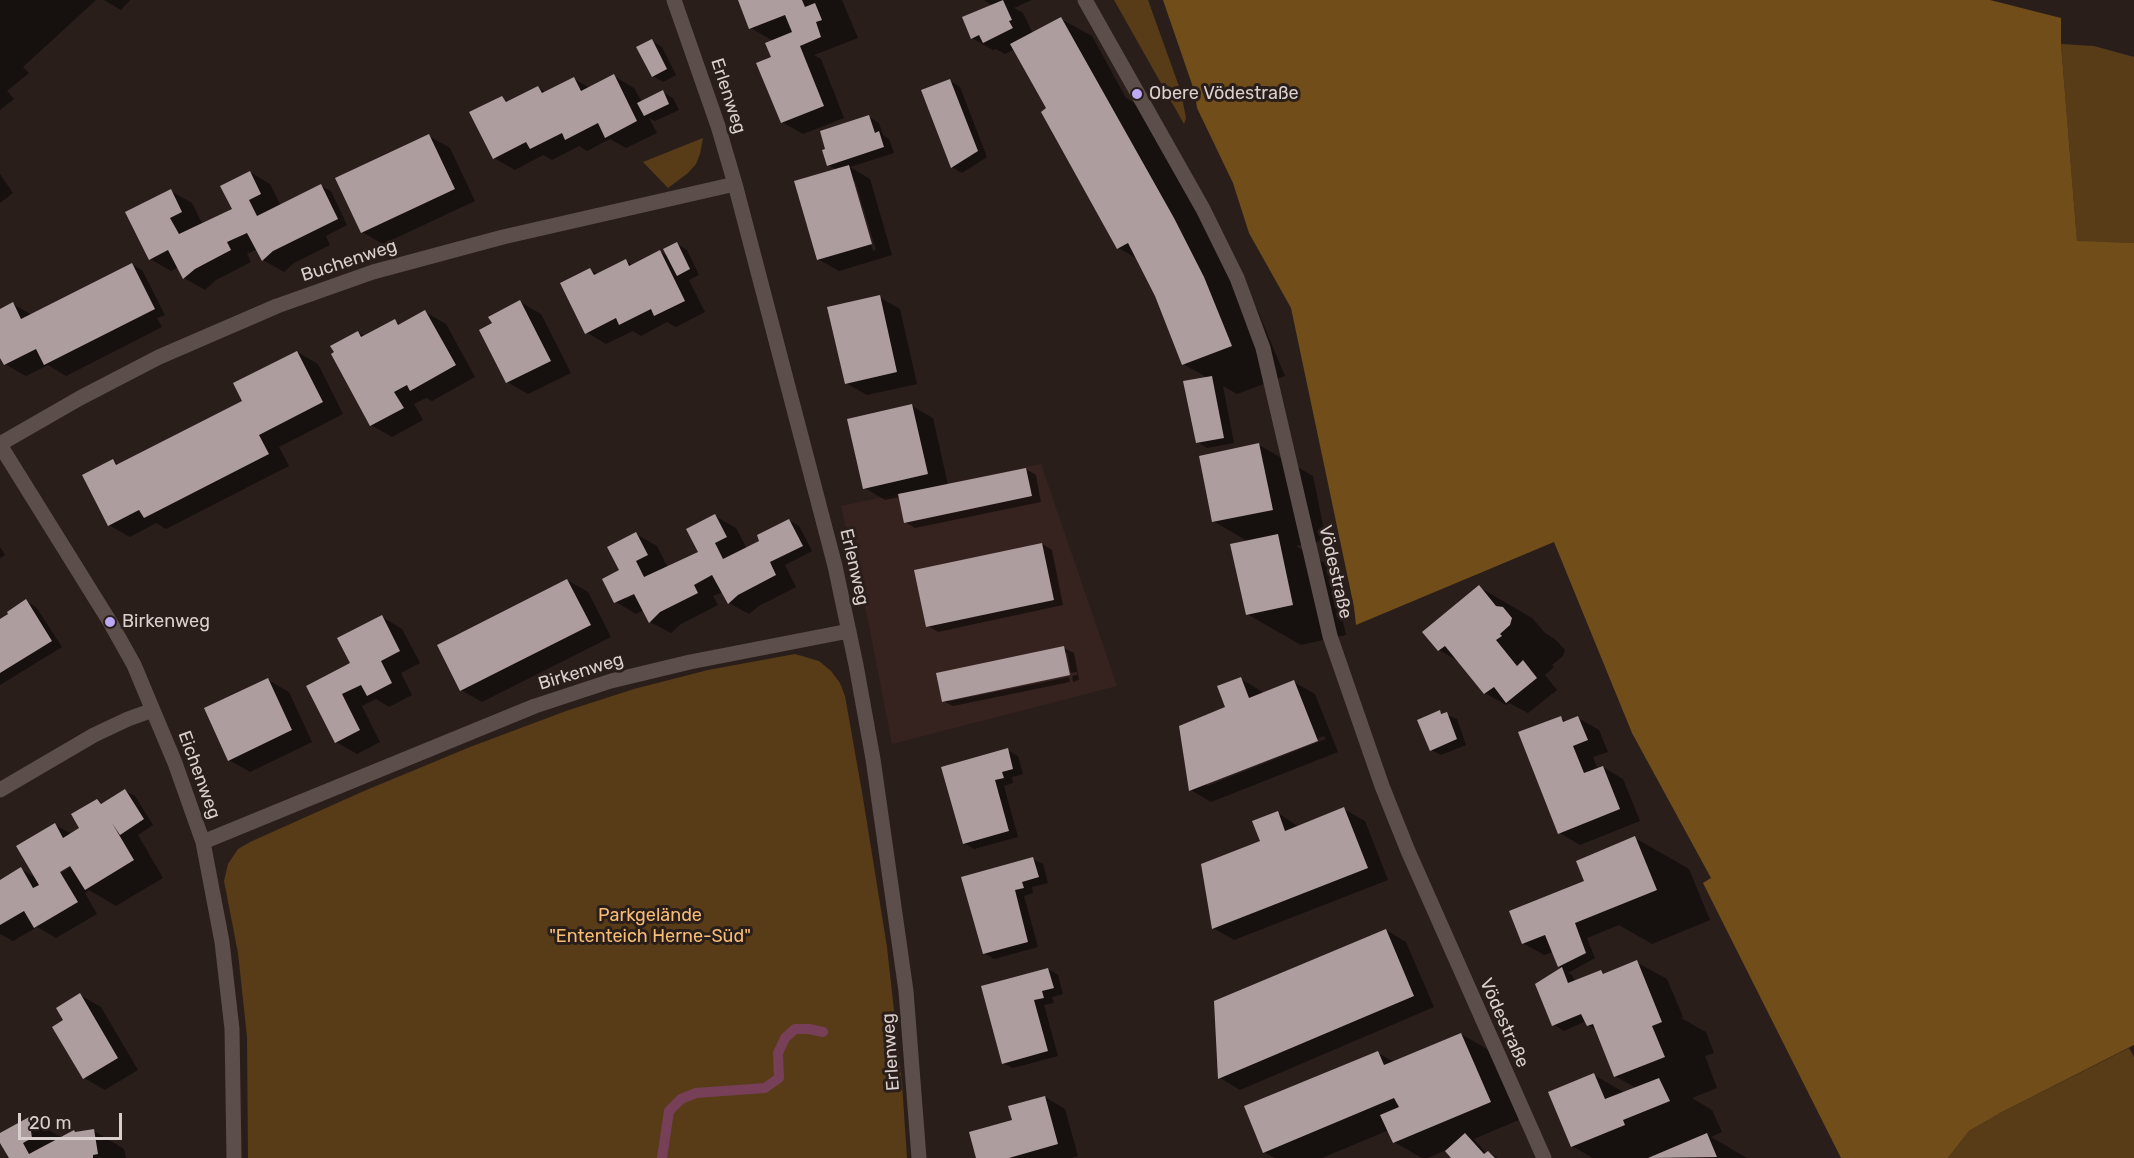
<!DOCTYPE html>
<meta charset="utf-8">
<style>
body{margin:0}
#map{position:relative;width:2134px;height:1158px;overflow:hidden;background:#2a1e1b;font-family:Rubik,sans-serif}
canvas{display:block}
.scale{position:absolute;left:18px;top:1113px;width:104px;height:27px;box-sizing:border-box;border:3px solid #d9d0ce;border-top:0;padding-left:8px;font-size:18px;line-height:21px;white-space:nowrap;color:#d9d0ce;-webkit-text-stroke:4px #2a1e1b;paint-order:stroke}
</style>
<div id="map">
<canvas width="2134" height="1158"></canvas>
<div class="scale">20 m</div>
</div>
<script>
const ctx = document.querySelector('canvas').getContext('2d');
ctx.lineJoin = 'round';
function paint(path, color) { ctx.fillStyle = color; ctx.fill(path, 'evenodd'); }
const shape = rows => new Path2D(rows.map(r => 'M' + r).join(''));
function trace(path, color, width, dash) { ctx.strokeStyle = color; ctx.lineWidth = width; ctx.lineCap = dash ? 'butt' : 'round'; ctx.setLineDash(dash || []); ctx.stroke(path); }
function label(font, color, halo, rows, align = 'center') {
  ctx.font = font + ' Rubik,sans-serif'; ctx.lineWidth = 6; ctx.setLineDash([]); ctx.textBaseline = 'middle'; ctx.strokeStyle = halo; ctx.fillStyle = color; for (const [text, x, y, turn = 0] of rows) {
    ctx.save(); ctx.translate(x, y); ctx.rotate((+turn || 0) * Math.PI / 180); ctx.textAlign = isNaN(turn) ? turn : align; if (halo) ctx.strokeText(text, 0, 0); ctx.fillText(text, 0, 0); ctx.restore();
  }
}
paint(shape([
 [1041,464,1117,686,892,744,868,620,841,506]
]), '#36231f');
paint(shape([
 [1114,0,1148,0,1181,92,1186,118,1184,124],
 [2061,44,2094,46,2134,57,2134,243,2077,242],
 [703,138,700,154,696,164,688,173,668,188,643,162],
 [795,654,819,661,831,671,840,683,845,696,862,792,887,947,902,1083,907,1158,248,1158,247,1037,238,953,224,881,228,864,238,849,250,842,364,791,470,747,566,711,634,689,708,670],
 [2129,1048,2134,1057,2134,1158,1948,1158,1969,1131,2002,1112]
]), '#573c17');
paint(shape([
 [1163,0,1990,0,2061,18,2061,44,2077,241,2134,243,2134,1045,2002,1112,1969,1131,1948,1158,1841,1158,1703,883,1711,878,1632,733,1554,542,1356,625,1354,607,1291,308,1249,233,1233,183,1197,108,1195,93]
]), '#714d1a');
paint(shape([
 [0,0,96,0,23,67,29,73,7,91,14,99,0,110],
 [104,0,130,0,121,10],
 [739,0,842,0,858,38,814,55,821,59,844,118,803,134,782,122,773,41,751,28],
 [984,0,1032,0,1014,8,1023,13,1033,34,1061,19,1092,36,1126,98,1149,111,1227,251,1257,309,1285,376,1237,394,1223,386,1234,443,1207,448,1197,442,1208,378,1183,364,1157,296,1138,259,1118,248,1050,108,1015,49,1005,54,996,49,993,50,972,38,993,6],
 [652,41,662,47,676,75,663,82,653,76],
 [614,76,634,88,642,102,663,92,673,98,679,110,655,121,649,118,657,133,626,148,610,139,587,151,579,146,552,160,543,155,515,170,494,158,502,98,510,102,538,88,547,93,574,79,590,88],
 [950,81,960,87,987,157,962,173,952,167],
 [869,117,879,123,883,135,889,139,894,153,850,167,870,179,892,255,839,271,818,259,837,170,828,165],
 [852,181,855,181,876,250,873,251],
 [429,136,450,148,475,201,383,244,362,232],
 [250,172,270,184,281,206,321,186,331,191,347,225,326,236,330,245,294,263,284,272,263,260,257,249,247,254,251,262,216,280,205,290,184,278,179,267,171,271,150,259,127,213,171,191,192,203,203,225,234,210],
 [0,174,13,193,0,203],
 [677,244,687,250,699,275,689,280,705,312,676,327,667,322,641,336,633,331,606,344,586,332,590,270,598,274,626,261,634,266,660,252,669,257],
 [131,264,142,270,165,315,157,318,162,327,66,376,48,365,26,376,5,364,0,354,0,311,13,304,32,315],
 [879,297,900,309,917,384,867,395,846,383],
 [520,302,541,314,571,373,528,394,507,382],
 [425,312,446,324,475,377,432,401,426,398,414,404,423,420,392,437,371,425,358,332,366,337,395,321,402,325],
 [297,352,318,364,343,414,279,447,289,466,166,529,156,523,130,537,109,525,113,461,120,465,244,401],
 [912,406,933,418,948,485,1026,469,1036,475,1041,502,915,528,905,522,900,497,885,500,865,488],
 [1259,445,1313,476,1326,540,1296,546,1331,567,1346,635,1301,645,1247,614,1249,542,1213,521],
 [715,516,736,528,747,549,759,542,789,520,799,526,812,551,785,565,796,587,759,606,749,614,729,603,723,592,713,596,718,605,681,624,671,633,650,622,644,610,636,614,616,602,621,571,636,534,657,546,668,568,700,553],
 [641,592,625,599,625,596],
 [1042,544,1052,550,1063,605,938,632,928,626],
 [0,547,5,555,0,558],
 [567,580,588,592,611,637,482,702,461,690,439,646],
 [1479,587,1532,618,1545,633,1556,640,1565,650,1563,656,1552,665,1554,667,1545,675,1557,690,1528,713,1509,703,1506,705,1485,693,1460,662,1439,650,1424,632],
 [26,601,36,607,62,647,0,685,0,621],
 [382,617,402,629,420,663,401,673,412,695,389,707,376,699,362,706,380,742,357,754,336,742,308,686,352,664],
 [1064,648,1074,653,1079,680,1073,682,1072,676,1077,675,1077,672,1071,673,1067,653,1064,653,950,698,950,701,1069,677,1070,682,953,706,943,701],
 [1241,679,1261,691,1263,694,1294,682,1315,694,1338,752,1211,802,1191,790],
 [1324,736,1326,739,1207,786,1207,783],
 [268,680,289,692,312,742,250,772,229,760],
 [1440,712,1457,719,1466,745,1441,755,1431,750],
 [1561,718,1568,722,1578,718,1599,730,1608,752,1593,757,1598,770,1603,767,1623,779,1640,821,1580,845,1560,833],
 [1007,750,1018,756,1023,774,1012,777,1013,783,1004,786,1018,837,974,849,964,843],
 [125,791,135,796,153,825,138,835,163,878,116,906,89,890,85,893,97,914,56,938,37,927,13,941,0,934,0,881,21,869,36,878,55,825,72,834,81,829,97,800,104,804],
 [76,861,77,863,50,880,48,878],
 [1344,809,1365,821,1388,880,1234,940,1213,928,1278,813,1299,827],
 [1635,838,1689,869,1710,920,1652,944,1619,925,1587,938,1595,958,1568,973,1572,975,1575,982,1601,972,1605,974,1636,962,1667,979,1683,1017,1681,1018,1706,1032,1714,1053,1705,1056,1717,1088,1692,1098,1712,1110,1722,1132,1711,1137,1747,1158,1593,1158,1572,1146,1594,1075,1625,1093,1636,1088,1615,1076,1597,1030,1588,1025,1586,1021,1564,1031,1554,1025,1537,984,1563,968,1559,966,1553,952,1544,955,1523,943,1584,883],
 [1033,859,1043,864,1048,883,1032,887,1033,893,1024,896,1038,947,994,959,984,953,963,878],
 [1386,930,1406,942,1434,1007,1240,1090,1220,1078],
 [1048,969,1058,975,1063,994,1052,997,1054,1003,1044,1005,1058,1056,1013,1068,1003,1063],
 [80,995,101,1007,138,1070,105,1090,84,1078,65,1021],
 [1461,1034,1492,1052,1521,1119,1474,1139,1487,1154,1488,1152,1498,1158,1453,1158,1446,1150,1428,1158,1422,1158,1394,1142,1389,1130,1322,1158,1275,1158,1264,1152,1378,1053,1394,1062],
 [1045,1097,1065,1109,1078,1156,1071,1158,978,1158,1014,1121],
 [29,1119,59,1136,60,1139,94,1131,124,1149,126,1158,10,1158,0,1139,0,1135]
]), '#0007');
trace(shape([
 [662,1158,669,1111,681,1099,696,1093,765,1088,779,1078,778,1053,785,1038,795,1029,809,1029,823,1032]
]), '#774058', 10);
paint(shape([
 [738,0,802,0,805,7,815,3,822,20,816,22,821,37,800,46,824,106,781,123,756,63,771,57,765,43,792,32,785,15,749,29],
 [1003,0,1012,20,1009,21,1013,28,983,43,979,35,971,39,962,17],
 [1061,17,1174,218,1204,277,1232,346,1182,365,1155,296,1128,243,1117,249,1041,112,1046,108,1010,44],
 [652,39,667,69,652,77,636,47],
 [614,74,637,121,605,138,598,123,565,140,562,133,530,149,526,142,493,159,469,112,502,96,506,102,538,86,542,93,574,77,581,91],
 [950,79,978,151,951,168,921,90],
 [663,90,669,104,644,116,637,103],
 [869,115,875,133,879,131,884,147,827,166,822,150,825,149,820,131],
 [429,134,455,189,361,233,335,178],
 [849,165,872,244,817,260,794,181],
 [250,171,261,194,249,200,257,216,321,184,338,219,273,251,262,261,247,233,227,242,231,250,195,269,183,279,168,250,149,260,125,212,171,189,182,212,170,218,179,234,232,209,220,186],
 [677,242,690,269,677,276,663,249],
 [660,250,685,301,654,316,651,309,619,325,616,318,585,334,560,283,590,268,594,275,626,259,629,266],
 [132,263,155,309,44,365,36,349,4,365,0,358,0,309,13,302,21,319],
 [880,295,897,372,845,384,827,307],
 [520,300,551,361,506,383,479,330,492,323,488,317],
 [425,310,456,365,410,391,407,385,394,392,404,408,370,426,331,354,334,352,330,346,358,331,361,337,395,319,398,325],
 [297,351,323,402,259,435,269,454,144,518,139,510,108,526,82,475,113,459,116,465,242,401,233,383],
 [1212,376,1224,438,1196,443,1183,381],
 [912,404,928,474,863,489,847,419],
 [1259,443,1273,510,1212,522,1199,456],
 [1026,468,1032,496,904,523,898,494],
 [715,514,727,537,715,543,723,559,759,541,757,535,789,519,803,546,770,562,776,575,738,595,728,604,712,575,694,585,698,593,660,612,649,623,634,594,614,603,602,579,619,570,607,547,636,532,648,555,636,561,644,577,698,552,686,529],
 [1278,534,1293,605,1246,615,1230,544],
 [1042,543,1054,600,926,627,914,570],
 [567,579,591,625,460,691,437,645],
 [1479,585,1496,606,1503,607,1512,618,1510,625,1500,634,1502,636,1496,640,1517,666,1523,660,1537,678,1506,703,1494,687,1484,694,1445,646,1438,651,1422,632],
 [26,599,52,641,0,673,0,619,8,614,7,612],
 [382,615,400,651,381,661,392,683,367,696,361,685,342,694,360,730,335,743,306,686,350,663,337,638],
 [1064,646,1070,675,942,702,936,673],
 [1241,677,1249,698,1294,680,1318,741,1189,791,1179,726,1225,707,1217,686],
 [268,678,292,730,228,761,204,708],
 [1440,710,1441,714,1447,712,1457,739,1430,751,1417,720],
 [1561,716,1563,722,1578,716,1588,740,1573,746,1584,773,1603,766,1620,809,1558,834,1518,732],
 [1008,748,1013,769,1002,772,1004,778,995,780,1009,831,963,844,941,767],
 [125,789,144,819,120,835,112,823,134,860,85,890,70,866,60,872,78,902,34,928,24,911,0,925,0,880,21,867,33,888,39,885,16,846,55,823,63,838,79,828,71,814,97,799,101,804],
 [1344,807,1368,868,1212,929,1201,864,1260,841,1252,821,1278,811,1285,831],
 [1635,836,1657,890,1575,923,1586,953,1558,967,1545,935,1522,944,1509,911,1584,881,1576,861],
 [1033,857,1039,877,1022,882,1024,888,1015,890,1028,942,983,954,961,877],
 [1386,929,1414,996,1218,1079,1214,1001],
 [1637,960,1662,1022,1652,1026,1665,1057,1614,1077,1593,1024,1587,1026,1581,1014,1552,1026,1535,984,1562,967,1568,983,1601,970,1603,974],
 [1048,968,1054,988,1042,991,1044,998,1034,1000,1048,1051,1002,1064,981,986],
 [80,993,118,1058,83,1079,52,1027,63,1020,56,1008],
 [1461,1033,1491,1102,1393,1143,1380,1115,1399,1107,1394,1098,1263,1153,1244,1106,1378,1051,1384,1065],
 [1594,1073,1605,1099,1659,1078,1670,1101,1623,1120,1625,1125,1571,1147,1548,1092],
 [1045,1096,1058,1144,1009,1158,976,1158,969,1132,1012,1120,1008,1106],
 [29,1117,32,1138,23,1143,29,1154,74,1130,75,1132,94,1129,98,1154,93,1155,93,1158,9,1158,0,1143,0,1133],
 [1465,1133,1484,1154,1488,1151,1495,1158,1451,1158,1445,1151],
 [1707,1133,1717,1157,1648,1158]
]), '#ae9d9e');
trace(shape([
 [674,0,718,126,735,184,835,566,856,665,873,759,906,991,919,1158],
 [1085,0,1203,209,1237,278,1263,348,1330,636,1382,786,1408,851,1544,1158],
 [0,444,80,398,159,357,277,306,373,272,503,237,735,184],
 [0,445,110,622,134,665,175,763,203,842,222,942,232,1029,234,1158],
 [0,790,94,735,128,719,153,710],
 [203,842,535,706,611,681,690,662,849,631]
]), '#5c4e4b', 15);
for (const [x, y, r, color] of [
 [1137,94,6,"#bcaaf6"],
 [110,622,6,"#bcaaf6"]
]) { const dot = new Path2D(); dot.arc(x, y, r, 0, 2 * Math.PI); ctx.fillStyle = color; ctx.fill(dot); trace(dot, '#2a1e1b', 2); }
label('18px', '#d9d0ce', '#2a1e1b', [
 ["Obere Vödestraße",1149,94],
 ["Birkenweg",122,622]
], 'left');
label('18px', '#d9d0ce', '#2a1e1b', [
 ["Erlenweg",728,96,72],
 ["Buchenweg",349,261,-18],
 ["Erlenweg",854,567,77],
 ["Vödestraße",1335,572,77],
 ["Birkenweg",581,672,-17],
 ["Eichenweg",199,775,70],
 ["Vödestraße",1504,1023,66],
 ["Erlenweg",891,1052,-94]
]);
label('18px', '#f7bd75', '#2a1e1b', [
 ["Parkgelände",650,916],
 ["\"Ententeich Herne-Süd\"",650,937]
]);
</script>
